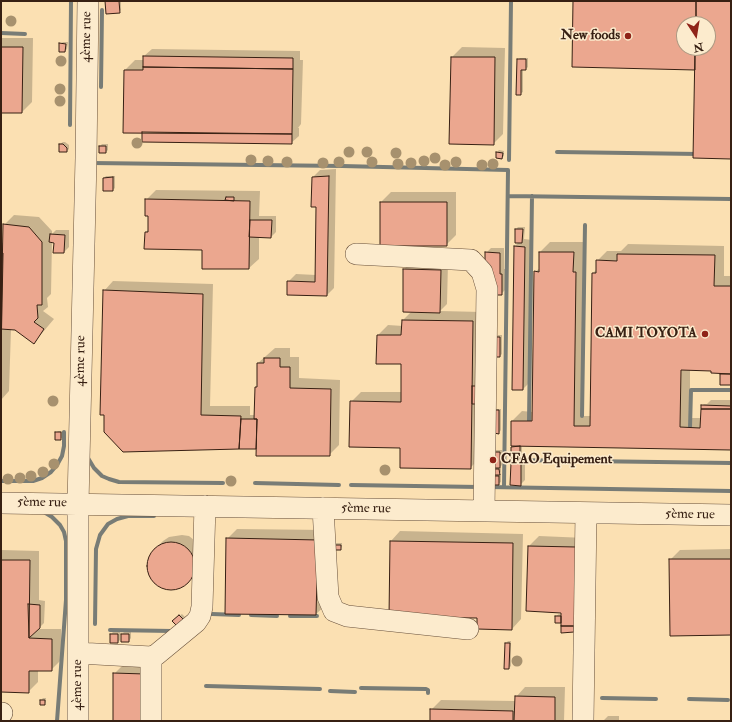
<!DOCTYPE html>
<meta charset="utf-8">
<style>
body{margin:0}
#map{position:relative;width:732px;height:722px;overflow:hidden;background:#fbe0b2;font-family:"IM FELL Double Pica",serif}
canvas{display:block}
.frame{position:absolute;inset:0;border:2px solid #372013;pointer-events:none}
.north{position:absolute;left:676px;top:16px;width:40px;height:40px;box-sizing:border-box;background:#fcebcd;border:1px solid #ad9a83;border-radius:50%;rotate:168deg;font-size:11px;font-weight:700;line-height:16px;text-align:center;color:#372013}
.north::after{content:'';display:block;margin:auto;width:14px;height:18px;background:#8f2418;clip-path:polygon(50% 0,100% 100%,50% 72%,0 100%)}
</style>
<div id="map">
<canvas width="732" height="722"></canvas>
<div class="frame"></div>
<div class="north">N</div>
</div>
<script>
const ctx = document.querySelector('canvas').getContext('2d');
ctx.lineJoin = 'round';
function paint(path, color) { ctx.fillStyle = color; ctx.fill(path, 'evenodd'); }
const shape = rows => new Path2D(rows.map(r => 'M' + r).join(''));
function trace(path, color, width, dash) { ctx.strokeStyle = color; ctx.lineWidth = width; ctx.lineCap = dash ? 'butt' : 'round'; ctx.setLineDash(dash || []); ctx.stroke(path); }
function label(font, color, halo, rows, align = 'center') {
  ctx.font = font + ' "IM FELL Double Pica",serif'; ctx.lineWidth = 3; ctx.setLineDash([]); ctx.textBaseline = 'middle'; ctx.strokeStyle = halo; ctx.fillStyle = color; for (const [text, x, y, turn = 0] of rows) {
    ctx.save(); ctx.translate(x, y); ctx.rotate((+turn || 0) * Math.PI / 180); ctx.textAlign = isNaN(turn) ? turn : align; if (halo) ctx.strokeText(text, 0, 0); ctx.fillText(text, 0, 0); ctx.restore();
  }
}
paint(shape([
 [107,1,121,1,121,10,119,12],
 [1,38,33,38,32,102,22,112,1,112],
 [63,42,68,42,67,49,65,51,60,44],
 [462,47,505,48,503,134,493,144,450,143,452,57],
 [152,49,300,51,300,60,303,60,301,124,298,128,299,128,299,136,291,143,143,132,125,70,135,60,144,60,144,56],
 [520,58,528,58,528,67,526,69,523,69,523,92,520,94,518,60],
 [63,142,65,142,69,145,69,149,67,151,60,151,60,144],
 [102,144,108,144,108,150,106,152,100,146],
 [499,150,504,151,504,156,501,158,497,152],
 [336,169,334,288,327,295,288,282,296,274,316,275,317,206,313,177,320,170],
 [106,176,115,176,115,188,113,190,104,178],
 [156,190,260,191,259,216,276,216,276,232,271,237,259,236,259,259,249,268,203,249,146,232,149,229,149,215,146,200],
 [391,192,456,192,456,235,446,245,381,202],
 [14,215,39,217,52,231,52,234,56,230,69,230,69,247,64,252,55,242,52,241,51,294,47,298,48,307,43,311,54,319,43,332,34,342,16,329,11,329,9,391,1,400,1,243,4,243,4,225],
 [518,227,525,227,524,239,532,240,530,382,523,389,515,246,519,242,516,229],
 [550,242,584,242,583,262,586,262,583,416,591,416,593,273,597,269,597,261,607,251,621,251,628,244,724,246,724,276,731,276,731,384,721,374,722,373,712,370,690,369,690,418,701,418,702,406,704,404,707,404,711,400,731,400,731,449,522,446,522,456,519,459,525,459,525,480,520,485,512,463,517,458,512,447,514,445,512,421,522,411,533,412,535,272,540,268,540,252],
 [491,248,504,248,504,269,506,269,506,289,501,294,486,253],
 [412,262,448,263,447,304,440,311,482,312,480,458,470,468,401,447,351,402,361,392,402,392,402,363,378,335,388,325,403,326,403,320,412,311,404,269],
 [113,281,213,284,210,406,250,406,250,415,255,415,256,388,258,385,258,363,275,348,290,348,290,357,299,357,299,378,340,380,339,445,329,455,257,447,256,448,124,451,104,291],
 [498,335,502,335,502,354,500,356,496,337],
 [497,409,501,409,501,430,499,433,495,411],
 [58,431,63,431,63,437,60,439,56,433],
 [490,450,502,450,502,465,499,468,501,468,501,472,499,474,501,474,501,482,498,484,491,484],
 [237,529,327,530,330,543,342,543,342,547,340,549,327,549,326,605,316,614,227,539],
 [400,531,523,534,521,619,512,629,478,617,391,541],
 [182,535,189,536,194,540,199,570,182,587,176,589,162,587,152,579,148,567,149,560,155,549,163,541,169,537],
 [539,536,586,538,575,630,573,632,562,632,562,620,556,616,559,614,562,615,529,546],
 [731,549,731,634,670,560,680,550],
 [1,550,39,551,39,600,45,601,44,623,38,629,61,629,61,660,51,670,38,670,38,682,28,692,1,691],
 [182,614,185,617,183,619,175,619],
 [113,632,120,632,120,640,118,642,111,634],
 [124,632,131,632,131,638,129,641,122,641,122,634],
 [508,641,511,641,511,666,509,668,506,643],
 [124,664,154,664,114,721,114,674],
 [525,687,565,687,564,721,431,721,431,710,441,700,515,701,516,697],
 [43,698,46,698,46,702,44,704,41,700],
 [608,716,619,716,619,721,603,721]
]), '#0003');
trace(shape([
 [1,33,25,34],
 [101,87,102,10],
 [70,125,71,1],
 [557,152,699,154],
 [509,160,511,1],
 [92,163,342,166,508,170,504,487],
 [508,196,731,199],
 [582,416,585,225],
 [529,421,532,196],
 [690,428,691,390,731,390],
 [88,458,94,468,102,476,109,479,119,482,223,483],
 [511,460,731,463],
 [1,481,33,481,42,478,51,472,57,465,62,456,64,446,64,432],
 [255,483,339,485],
 [351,485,479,487],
 [489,487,731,491],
 [44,512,52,517,60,525,64,532,66,541,66,600,57,721],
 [212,614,239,615],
 [251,615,277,616],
 [290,616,317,616],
 [95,624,96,549,100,535,108,524,117,519,128,516,154,516],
 [110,630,172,631],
 [206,686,320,689],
 [361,688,426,689,428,690,428,693],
 [330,691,355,692],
 [602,698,656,699],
 [689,699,728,700]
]), '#787c76', 4);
const building = shape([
 [105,1,119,1,120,13,106,14,105,1],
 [573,1,696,1,696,24,684,24,684,48,695,48,695,70,572,67,573,1],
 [696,1,731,1,731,159,693,158,695,48,708,48,708,24,696,24,696,1],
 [59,43,66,44,65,52,59,52,59,43],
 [1,47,23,47,22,113,1,113,1,47],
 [143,56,293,58,293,69,143,67,143,56],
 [451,57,495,57,494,145,449,144,451,57],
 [517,59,526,59,526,70,521,70,521,95,516,95,517,59],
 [143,67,293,69,292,134,123,133,124,70,143,70,143,67],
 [142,132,292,134,292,144,142,142,142,132],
 [59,144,63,144,67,148,67,152,59,152,59,144],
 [99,146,106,146,106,153,99,153,99,146],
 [496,152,503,153,502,159,496,158,496,152],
 [329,176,327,296,287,295,287,281,315,282,316,207,311,207,312,177,329,176],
 [113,177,113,191,103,191,103,178,113,177],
 [226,197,234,197,234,201,225,200,226,197],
 [145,199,250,201,249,269,202,269,202,250,144,249,145,232,148,232,148,216,145,216,145,199],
 [380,202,447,202,447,246,380,246,380,202],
 [250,220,272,220,271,238,249,237,250,220],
 [3,224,29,227,42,242,42,305,37,305,38,318,34,322,44,329,34,344,15,330,1,329,3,224],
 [515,229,523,229,522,243,515,243,515,229],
 [50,234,65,235,64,253,53,253,54,243,49,242,50,234],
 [514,246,525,247,523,390,512,390,514,246],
 [1,252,3,253,2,307,1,307,1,252],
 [485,252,500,253,500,274,502,274,502,295,488,295,485,273,485,252],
 [539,252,574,252,573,272,576,272,574,426,590,426,592,273,596,273,596,260,617,261,617,254,715,255,714,286,731,286,731,374,711,373,711,371,681,370,680,427,700,428,701,409,731,409,731,450,511,446,511,421,532,421,534,271,539,272,539,252],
 [403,269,441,270,440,313,403,312,403,269],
 [103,290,203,294,201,415,241,416,239,449,123,452,104,432,104,415,100,415,103,290],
 [1,307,2,307,1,351,1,307],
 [402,320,473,321,471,469,400,468,400,448,349,447,350,401,401,402,401,364,376,364,377,335,401,335,402,320],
 [495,337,500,337,500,357,495,357,495,337],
 [264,358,280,358,280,367,290,367,290,388,331,389,330,456,256,456,257,419,254,419,255,387,257,387,257,363,264,363,264,358],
 [720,374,731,374,731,385,720,385,720,374],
 [472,386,484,386,484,404,472,404,472,386],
 [701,405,731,406,731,409,701,409,701,405],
 [494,410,499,410,499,434,494,433,494,410],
 [241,419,257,419,256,449,239,449,241,419],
 [55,432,61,432,61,440,55,440,55,432],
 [520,446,520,459,511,459,511,447,520,446],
 [487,452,500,452,500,468,487,468,487,452],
 [511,463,521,463,521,486,510,485,511,463],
 [490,469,499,469,500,475,490,475,490,469],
 [490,476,499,476,499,485,490,485,490,476],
 [226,538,318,540,316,615,225,614,226,538],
 [390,541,513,543,512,630,477,629,477,618,389,617,390,541],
 '147 566a24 24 0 1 1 48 0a24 24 0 1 1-48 0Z',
 [327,545,341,545,341,550,327,550,327,545],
 [528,546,576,547,575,626,561,626,561,613,526,611,528,546],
 [669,559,731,559,731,635,670,636,669,559],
 [1,560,30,560,29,638,52,639,52,671,29,671,29,693,1,692,1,560],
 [28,604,40,605,40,628,29,638,28,604],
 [179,615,184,620,177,626,172,621,179,615],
 [555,616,561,616,561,623,555,623,555,616],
 [561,626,574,626,574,632,561,633,561,626],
 [110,634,118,634,118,643,110,643,110,634],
 [121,634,129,634,129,642,121,642,121,634],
 [505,643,510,643,509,669,504,669,505,643],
 [113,673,145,674,144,721,113,721,113,673],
 [515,696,555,697,555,721,514,721,515,696],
 [40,700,45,700,45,705,40,705,40,700],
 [430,709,513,711,513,721,430,721,430,709]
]);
paint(building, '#eba78f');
trace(building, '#372013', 1);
const minor = shape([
 [356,254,471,260,482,272,487,289,484,511],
 [1,503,731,515],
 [323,508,328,597,334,611,347,616,468,629],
 [78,653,151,657,156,655,196,622,200,616,202,607,205,506],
 [151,657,151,721],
 [1,713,2,713],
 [78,721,78,504,86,158,88,1],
 [583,721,586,513]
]);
trace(minor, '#68503b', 22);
trace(minor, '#fcebcd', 21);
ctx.fillStyle = '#a7916e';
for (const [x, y] of [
 [11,21],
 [61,61],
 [60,89],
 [60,101],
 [137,143],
 [349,152],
 [367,152],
 [396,153],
 [435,158],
 [251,160],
 [268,161],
 [424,161],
 [287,162],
 [339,162],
 [372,162],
 [456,162],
 [323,163],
 [411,163],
 [398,164],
 [493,164],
 [445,165],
 [482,165],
 [53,401],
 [54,464],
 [385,470],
 [43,472],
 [31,476],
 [20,478],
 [8,479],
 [231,481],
 [517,661]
]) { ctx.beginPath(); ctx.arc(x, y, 5.5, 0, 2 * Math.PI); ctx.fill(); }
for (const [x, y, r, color] of [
 [628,36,4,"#8f2418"],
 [705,334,4,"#8f2418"],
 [493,460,4,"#8f2418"]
]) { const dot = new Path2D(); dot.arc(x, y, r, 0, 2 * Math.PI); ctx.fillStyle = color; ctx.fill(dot); trace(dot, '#fcebcd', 1.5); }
label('bold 14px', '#372013', '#fcebcd', [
 ["New foods",620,36],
 ["CAMI TOYOTA",697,334],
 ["CFAO Equipement",501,460,"left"]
], 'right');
label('14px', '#372013', '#fcebcd', [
 ["4ème rue",87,37,-89],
 ["4ème rue",81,361,-89],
 ["5ème rue",42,503,1],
 ["5ème rue",366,509,1],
 ["5ème rue",690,515,1],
 ["4ème rue",78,685,-90]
]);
</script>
